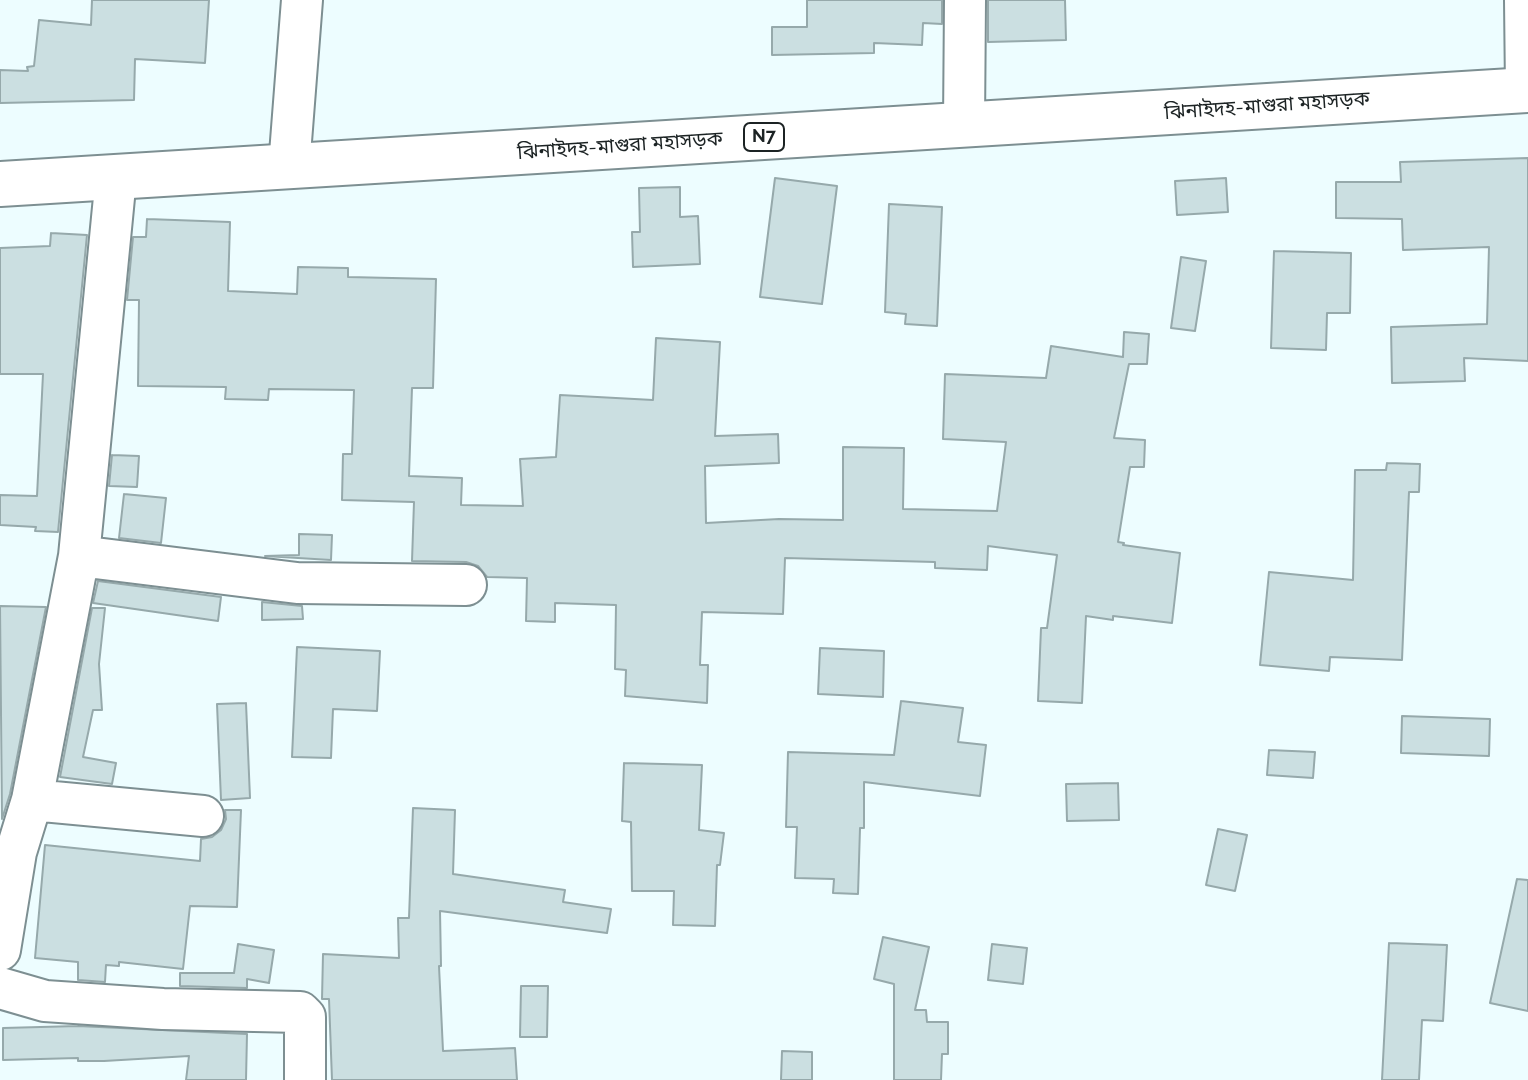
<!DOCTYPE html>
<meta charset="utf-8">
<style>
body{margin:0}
canvas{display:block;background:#edfdff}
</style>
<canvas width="1528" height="1080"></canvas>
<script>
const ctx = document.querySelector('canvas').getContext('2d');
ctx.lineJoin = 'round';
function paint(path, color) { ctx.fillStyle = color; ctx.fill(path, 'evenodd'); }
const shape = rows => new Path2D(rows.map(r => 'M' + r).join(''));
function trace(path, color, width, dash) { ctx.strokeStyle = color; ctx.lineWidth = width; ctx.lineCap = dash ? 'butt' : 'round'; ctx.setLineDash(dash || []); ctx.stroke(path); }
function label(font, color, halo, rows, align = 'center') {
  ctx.font = font + ' Raleway,"Noto Sans Bengali",sans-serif'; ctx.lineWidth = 6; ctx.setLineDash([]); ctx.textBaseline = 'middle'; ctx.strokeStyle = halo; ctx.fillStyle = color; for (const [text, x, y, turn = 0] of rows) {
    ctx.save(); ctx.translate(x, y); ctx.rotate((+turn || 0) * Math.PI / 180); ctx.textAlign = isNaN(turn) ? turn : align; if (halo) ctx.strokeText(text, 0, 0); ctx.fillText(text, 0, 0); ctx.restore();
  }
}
const building = shape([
 [92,0,209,0,205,63,135,59,134,100,0,103,0,70,28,71,27,67,34,66,39,20,91,25,92,0],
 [807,0,942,0,942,24,923,23,922,45,874,43,874,53,772,55,772,27,807,27,807,0],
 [988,0,1065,0,1066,40,988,42,988,0],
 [1528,158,1528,361,1464,358,1465,381,1392,383,1391,327,1487,324,1489,247,1403,250,1402,219,1336,218,1336,182,1401,182,1400,162,1528,158],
 [775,178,837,186,822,304,760,297,775,178],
 [1226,178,1228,212,1177,215,1175,181,1226,178],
 [680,187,680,217,698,216,700,264,633,267,632,232,640,232,639,188,680,187],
 [889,204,942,207,937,326,905,324,906,314,885,312,889,204],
 [147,219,230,222,228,291,297,294,298,267,348,268,348,277,436,279,433,388,412,388,409,476,462,478,461,505,523,506,520,459,556,457,560,395,653,400,656,338,720,342,715,436,778,434,779,463,705,466,706,523,779,519,843,520,843,447,904,448,903,509,997,511,1006,442,943,439,945,374,1046,378,1051,346,1123,357,1124,332,1149,334,1147,364,1129,364,1114,438,1145,440,1144,467,1130,467,1118,542,1124,543,1123,545,1180,553,1172,623,1113,616,1113,620,1086,616,1082,703,1038,701,1041,628,1047,628,1057,555,988,546,987,570,935,568,935,562,785,558,783,614,702,612,700,665,708,665,707,703,625,696,626,670,615,669,616,605,555,603,555,622,526,621,527,578,487,577,478,566,466,562,412,561,414,502,342,500,343,454,352,454,354,390,269,389,268,400,225,399,226,387,138,386,139,300,127,300,133,237,146,237,147,219],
 [51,233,87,235,58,532,35,531,36,527,0,525,0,495,37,496,43,374,0,374,0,248,50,246,51,233],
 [1274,251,1351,253,1350,313,1327,313,1326,350,1271,348,1274,251],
 [1181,257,1206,261,1195,331,1171,328,1181,257],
 [112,455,139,456,137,487,109,486,112,455],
 [1387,463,1420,464,1419,492,1409,492,1402,660,1330,657,1329,671,1260,665,1269,572,1353,580,1355,470,1386,470,1387,463],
 [124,494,166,498,161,543,119,538,124,494],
 [299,534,332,535,331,560,265,556,299,555,299,534],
 [98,581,221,597,218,621,93,603,98,581],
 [262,602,302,606,303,619,262,620,262,602],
 [0,606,46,607,10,794,2,819,0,606],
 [92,608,105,608,99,664,102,710,93,710,83,757,116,763,112,784,60,777,92,608],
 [297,647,380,651,377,711,333,709,331,758,292,757,297,647],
 [820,648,884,651,883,697,818,694,820,648],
 [901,701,963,708,958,742,986,745,980,796,864,782,864,828,860,828,858,894,833,893,834,879,795,878,797,827,786,827,788,752,894,755,901,701],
 [246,703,250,798,221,800,217,704,246,703],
 [1402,716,1490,719,1489,756,1401,753,1402,716],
 [1269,750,1315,752,1313,778,1267,775,1269,750],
 [624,763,702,765,699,830,724,833,720,865,717,865,715,926,673,925,674,891,632,891,631,822,622,821,624,763],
 [1118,783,1119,820,1067,821,1066,784,1118,783],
 [413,808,455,810,453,874,565,890,563,902,611,909,607,933,440,911,441,966,439,966,443,1051,515,1048,517,1080,332,1080,329,999,322,999,323,954,399,958,398,918,409,918,413,808],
 [225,810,241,810,237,907,190,906,183,969,119,962,119,966,106,965,105,982,78,980,78,962,35,958,45,845,200,861,201,839,212,837,221,830,226,819,225,810],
 [1218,829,1247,835,1235,891,1206,885,1218,829],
 [1517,879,1528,880,1528,1011,1490,1003,1517,879],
 [883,937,929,947,915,1010,926,1010,927,1022,948,1022,948,1054,942,1054,941,1080,894,1080,894,984,874,979,883,937],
 [1389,943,1447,945,1443,1021,1422,1020,1419,1080,1382,1080,1389,943],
 [238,944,274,950,269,983,247,979,247,988,180,986,180,973,234,973,238,944],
 [992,944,1027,948,1023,984,988,980,992,944],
 [521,986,548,986,547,1037,520,1037,521,986],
 [78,1026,247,1034,246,1080,186,1080,189,1056,104,1061,78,1061,78,1058,3,1060,3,1028,78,1026],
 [782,1051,812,1052,812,1080,781,1080,782,1051]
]);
paint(building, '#cbdfe1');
trace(building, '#96a9ab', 2);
const minor = shape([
 [1525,0,1526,90],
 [964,125,965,0],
 [289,167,302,0],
 [79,556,297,583,466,585],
 [32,800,203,816],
 [0,950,16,852,32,800,79,556,116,177],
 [0,988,45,1001,163,1009,300,1012,305,1017,305,1080]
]);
const highway = shape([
 [0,184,1528,90]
]);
trace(minor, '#7d8f92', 44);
trace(highway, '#7d8f92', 48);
trace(minor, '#fff', 40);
trace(highway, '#fff', 44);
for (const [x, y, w] of [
 [764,137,40]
]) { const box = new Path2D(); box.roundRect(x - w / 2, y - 14, w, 28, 6); ctx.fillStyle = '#fff'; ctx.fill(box); trace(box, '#1c2324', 2); }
label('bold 18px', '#1c2324', null, [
 ["N7",764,137]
]);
label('20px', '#1c2324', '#fff', [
 ["ঝিনাইদহ-মাগুরা মহাসড়ক",1267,106,-4],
 ["ঝিনাইদহ-মাগুরা মহাসড়ক",620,146,-4]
]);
</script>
